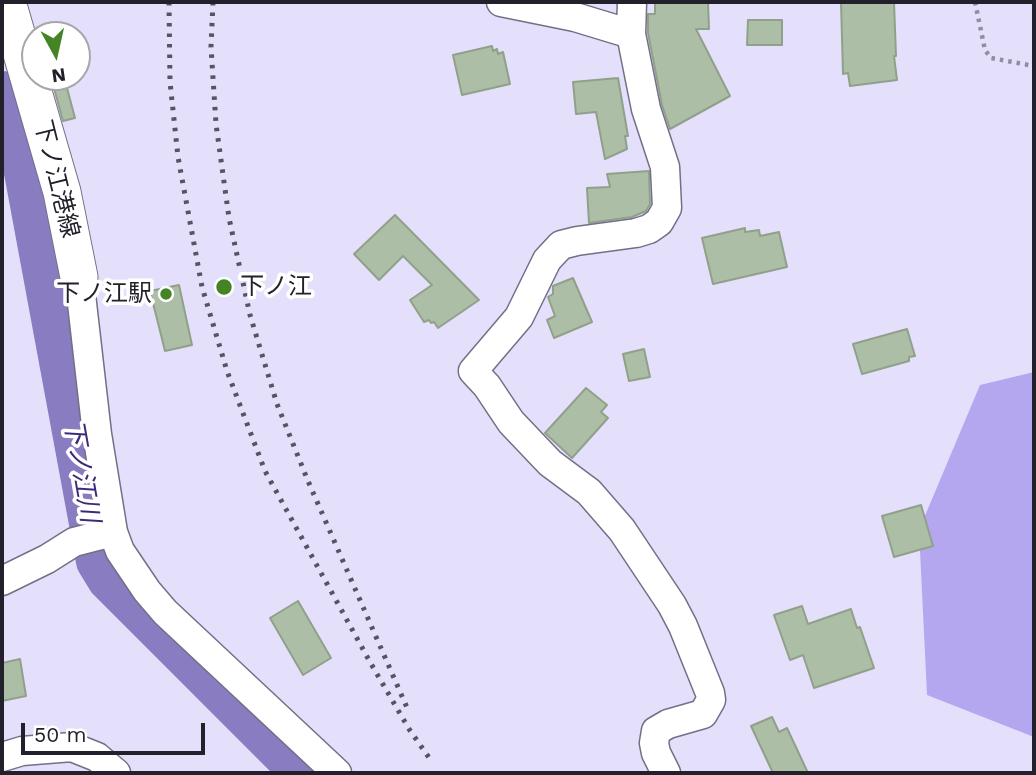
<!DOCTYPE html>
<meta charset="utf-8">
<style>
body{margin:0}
#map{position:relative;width:1036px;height:775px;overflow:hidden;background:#e4e0fb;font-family:"Work Sans",sans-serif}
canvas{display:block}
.frame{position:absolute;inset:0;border:4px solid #22202a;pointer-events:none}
.north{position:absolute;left:21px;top:21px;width:70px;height:70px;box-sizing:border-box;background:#fff;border:2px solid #a7a6aa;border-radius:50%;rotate:172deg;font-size:19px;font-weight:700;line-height:28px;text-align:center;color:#22202a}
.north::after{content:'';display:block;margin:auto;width:24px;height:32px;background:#448424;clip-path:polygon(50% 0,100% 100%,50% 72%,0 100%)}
.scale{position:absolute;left:21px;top:723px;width:184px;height:32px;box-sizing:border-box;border:4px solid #22202a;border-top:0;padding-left:9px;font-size:21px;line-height:24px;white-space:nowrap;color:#22202a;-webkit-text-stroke:5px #fff;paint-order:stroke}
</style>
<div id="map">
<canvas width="1036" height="775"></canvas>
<div class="frame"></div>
<div class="north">N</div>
<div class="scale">50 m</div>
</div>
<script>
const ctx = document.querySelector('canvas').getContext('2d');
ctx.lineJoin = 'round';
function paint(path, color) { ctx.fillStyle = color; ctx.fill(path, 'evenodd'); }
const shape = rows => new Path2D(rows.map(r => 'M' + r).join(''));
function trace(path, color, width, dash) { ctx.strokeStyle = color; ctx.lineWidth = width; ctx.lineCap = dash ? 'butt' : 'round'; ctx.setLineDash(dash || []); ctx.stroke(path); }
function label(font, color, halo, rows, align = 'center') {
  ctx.font = font + ' "Work Sans","Noto Sans JP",sans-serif'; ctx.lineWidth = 7; ctx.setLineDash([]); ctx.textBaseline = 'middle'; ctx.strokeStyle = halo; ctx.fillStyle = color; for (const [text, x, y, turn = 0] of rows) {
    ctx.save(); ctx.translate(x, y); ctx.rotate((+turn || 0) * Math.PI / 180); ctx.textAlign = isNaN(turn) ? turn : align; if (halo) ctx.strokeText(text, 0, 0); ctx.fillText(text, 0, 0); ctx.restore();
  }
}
paint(shape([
 [1034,372,1034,737,927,695,919,530,980,385]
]), '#b4a7ef');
trace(shape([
 [2,93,12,114,26,172,98,561,109,579,303,773]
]), '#897cc0', 44);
const building = shape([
 [655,2,708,2,709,29,696,29,730,96,670,129,662,105,648,33,648,14,655,14,655,2],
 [841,2,894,2,896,56,894,56,897,80,850,86,848,73,843,74,841,2],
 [748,20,782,20,782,45,747,45,748,20],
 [492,46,493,51,497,49,498,54,503,52,510,84,462,95,453,55,492,46],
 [51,77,64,77,75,118,63,121,51,77],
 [618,78,628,136,625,136,627,149,605,159,596,112,576,114,573,82,618,78],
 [649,171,650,204,646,211,632,217,589,223,587,188,610,187,607,174,649,171],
 [395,215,479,300,438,328,434,322,431,323,429,320,424,322,410,300,432,285,403,256,379,280,354,254,395,215],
 [745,228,745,232,759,230,760,236,779,232,787,267,713,284,702,238,745,228],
 [573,278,592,322,554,338,547,320,555,316,548,297,553,294,553,286,573,278],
 [179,285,192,345,165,351,150,291,179,285],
 [907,329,915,356,909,357,909,361,862,374,853,344,907,329],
 [644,349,650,377,629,381,623,354,644,349],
 [586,388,607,405,601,412,608,418,572,458,545,433,586,388],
 [921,505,933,546,894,557,882,516,921,505],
 [298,601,331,658,303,675,270,618,298,601],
 [802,606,808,624,851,609,857,628,860,627,874,668,814,688,803,655,790,660,774,615,802,606],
 [20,659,26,696,2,701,2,663,20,659],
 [772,717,779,732,787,728,808,773,773,773,751,726,772,717]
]);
paint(building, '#adbea7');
trace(building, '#90a08a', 2);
const minor = shape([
 [501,2,575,17,631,34,646,109,665,167,667,208,659,222,649,229,636,233,577,241,561,245,547,260,519,317,473,371,487,386,511,422,550,463,589,492,622,530,672,605,683,626,710,693,711,700,703,714,668,724,656,731,654,743,656,753,666,773],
 [631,34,632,2],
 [79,277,97,434,113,532,120,551,147,591,165,612,337,773],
 [2,581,47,559,74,542,113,532],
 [2,757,22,751,72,747,97,757,116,773]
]);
const major = shape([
 [7,2,62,192,79,277]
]);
trace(minor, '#726f87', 31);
trace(major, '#726f87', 39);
trace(shape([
 [975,2,985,50,991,58,1034,66]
]), '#908da1', 4.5, [3.5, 5]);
trace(minor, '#fff', 28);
trace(major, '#fff', 37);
trace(shape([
 [169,2,170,82,178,157,202,287,227,371,265,471,370,662,409,729,432,762],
 [213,2,211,47,216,124,229,218,250,315,277,404,308,481,408,710]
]), '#565362', 5, [3.5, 7]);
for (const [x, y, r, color] of [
 [224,287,9,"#448424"],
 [166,294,7,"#448424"]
]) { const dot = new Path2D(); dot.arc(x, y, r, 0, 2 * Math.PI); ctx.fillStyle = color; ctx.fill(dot); trace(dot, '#fff', 2.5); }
label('24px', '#22202a', '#fff', [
 ["下ノ江港線",56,179,76]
]);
label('24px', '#22202a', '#fff', [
 ["下ノ江",240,287],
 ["下ノ江駅",152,294,"right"]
], 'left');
label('italic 26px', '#402879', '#fff', [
 ["下ノ江川",81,471,80]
]);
</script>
